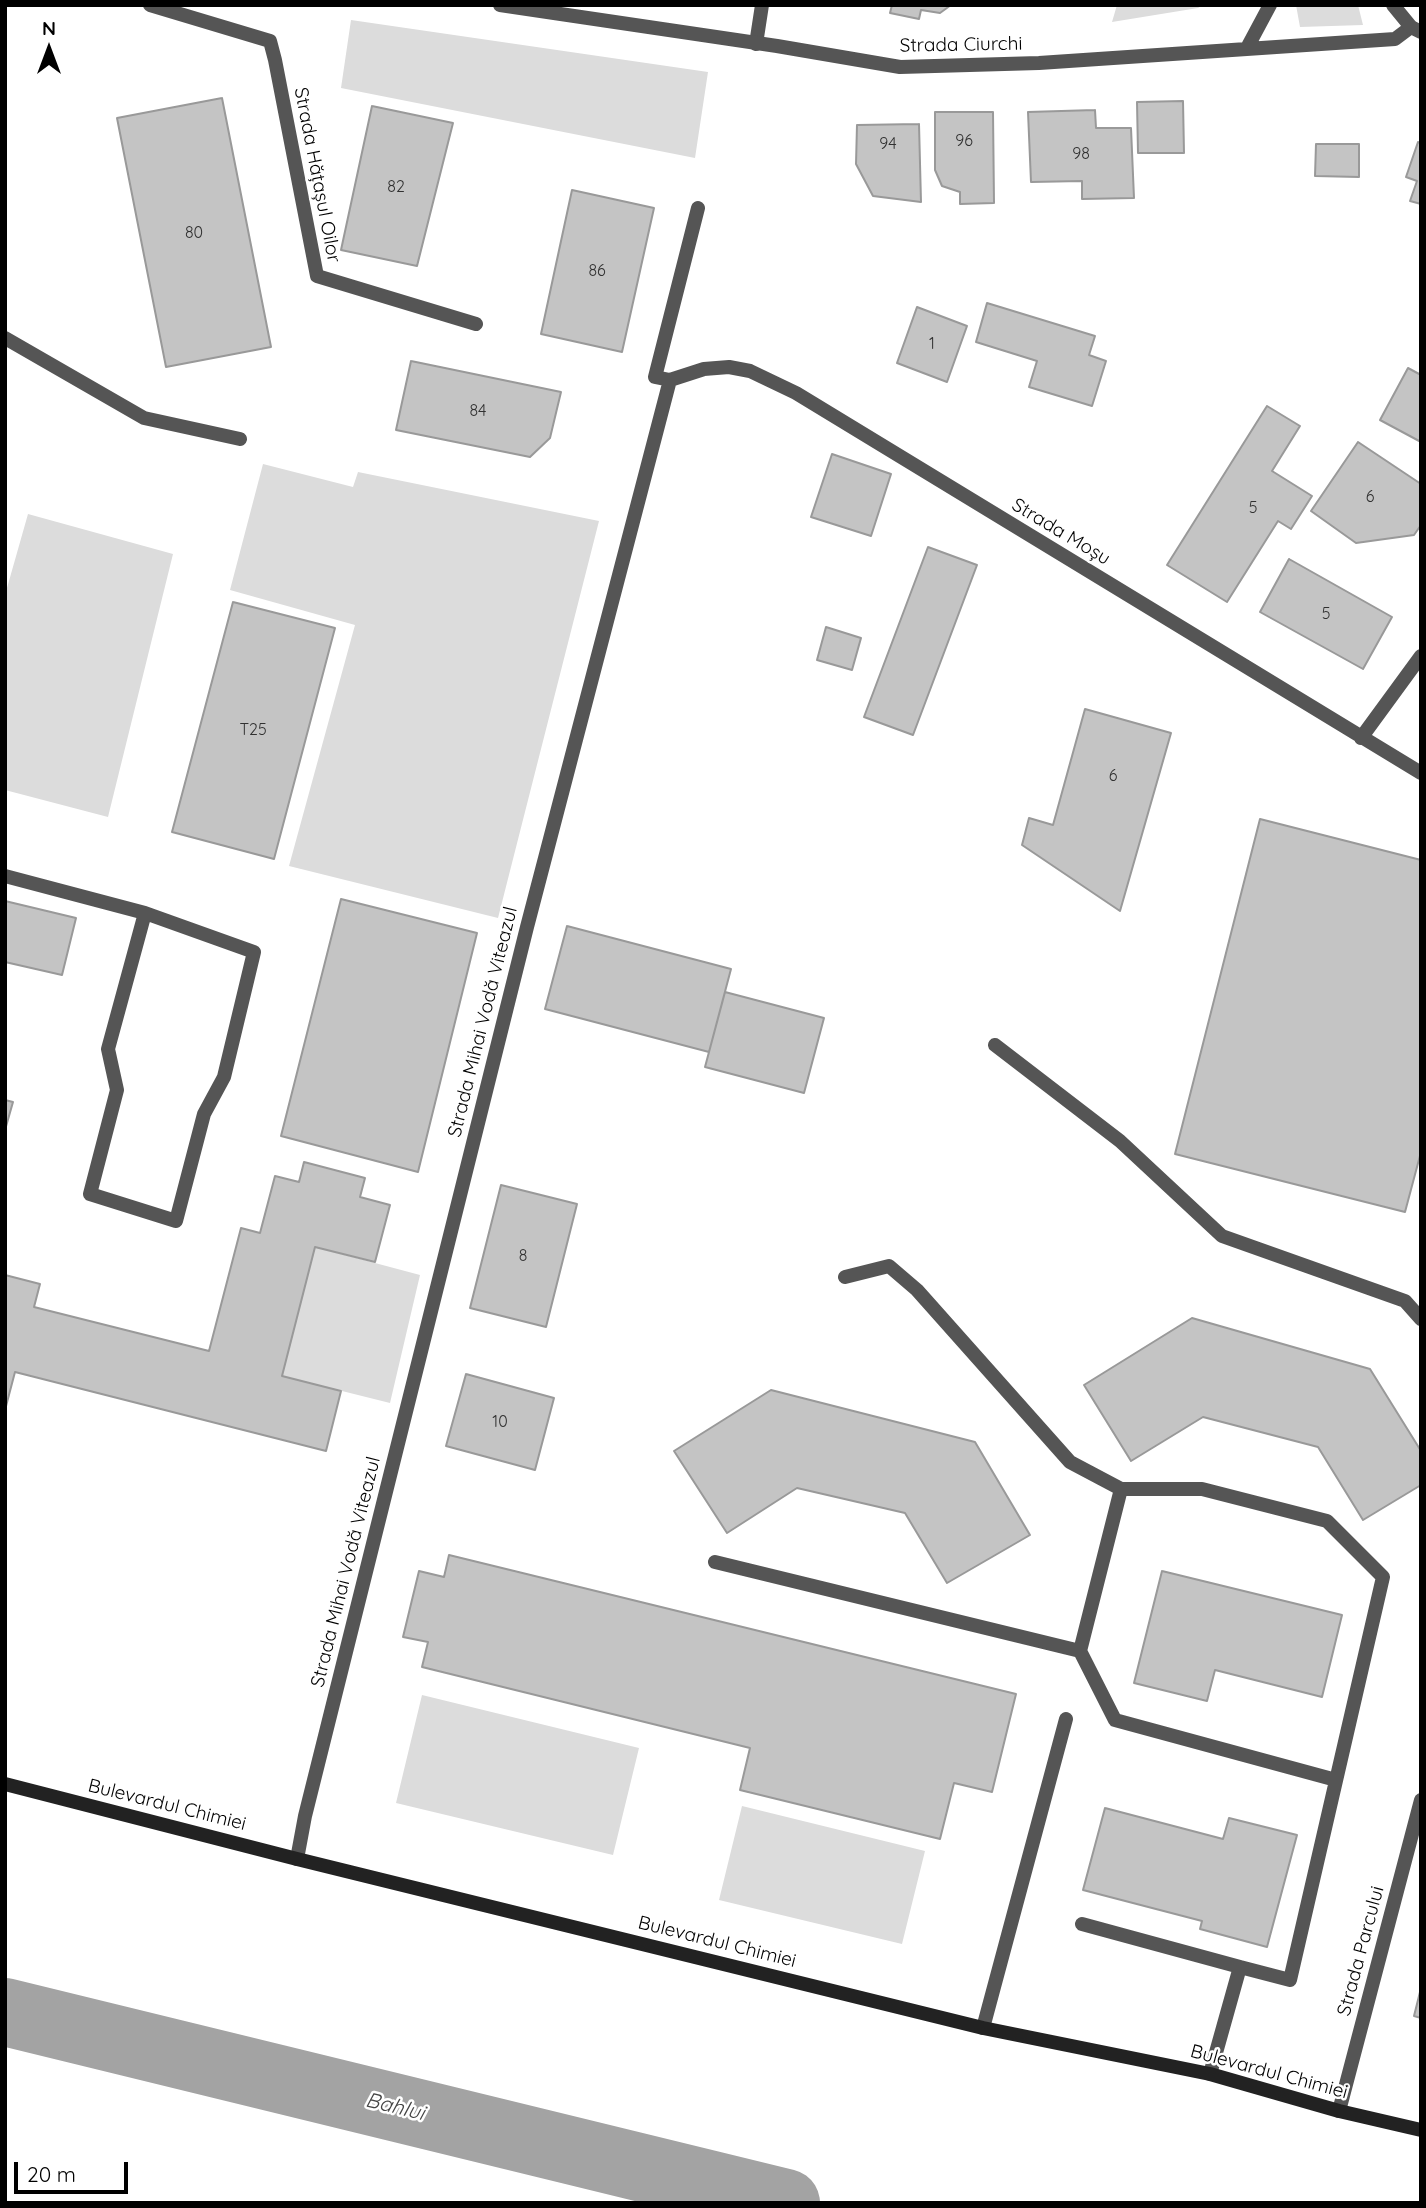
<!DOCTYPE html>
<meta charset="utf-8">
<style>
body{margin:0}
#map{position:relative;width:1426px;height:2208px;overflow:hidden;background:#fff;font-family:Quicksand,sans-serif}
canvas{display:block}
.frame{position:absolute;inset:0;border:7px solid #000;pointer-events:none}
.north{position:absolute;left:14px;top:14px;width:70px;height:70px;-webkit-text-stroke:5px #fff;paint-order:stroke;rotate:0deg;font-size:19px;font-weight:700;line-height:28px;text-align:center;color:#000}
.north::after{content:'';display:block;margin:auto;width:24px;height:32px;background:#000;clip-path:polygon(50% 0,100% 100%,50% 72%,0 100%)}
.scale{position:absolute;left:14px;top:2162px;width:114px;height:32px;box-sizing:border-box;border:4px solid #000;border-top:0;padding-left:9px;font-size:21px;line-height:24px;white-space:nowrap;color:#000;-webkit-text-stroke:5px #fff;paint-order:stroke}
</style>
<div id="map">
<canvas width="1426" height="2208"></canvas>
<div class="frame"></div>
<div class="north">N</div>
<div class="scale">20 m</div>
</div>
<script>
const ctx = document.querySelector('canvas').getContext('2d');
ctx.lineJoin = 'round';
function paint(path, color) { ctx.fillStyle = color; ctx.fill(path, 'evenodd'); }
const shape = rows => new Path2D(rows.map(r => 'M' + r).join(''));
function trace(path, color, width, dash) { ctx.strokeStyle = color; ctx.lineWidth = width; ctx.lineCap = dash ? 'butt' : 'round'; ctx.setLineDash(dash || []); ctx.stroke(path); }
function label(font, color, halo, rows, align = 'center') {
  ctx.font = font + ' Quicksand,sans-serif'; ctx.lineWidth = 5; ctx.setLineDash([]); ctx.textBaseline = 'middle'; ctx.strokeStyle = halo; ctx.fillStyle = color; for (const [text, x, y, turn = 0] of rows) {
    ctx.save(); ctx.translate(x, y); ctx.rotate((+turn || 0) * Math.PI / 180); ctx.textAlign = isNaN(turn) ? turn : align; if (halo) ctx.strokeText(text, 0, 0); ctx.fillText(text, 0, 0); ctx.restore();
  }
}
paint(shape([
 [1117,5,1203,5,1198,8,1112,22],
 [1296,5,1358,5,1363,25,1300,27],
 [351,20,708,72,695,158,341,88],
 [263,464,353,487,358,472,599,521,498,918,289,866,355,625,230,590],
 [28,514,173,554,108,817,5,790,5,595],
 [315,1247,420,1275,390,1403,282,1376],
 [422,1695,639,1748,613,1855,396,1803],
 [742,1806,925,1851,902,1944,719,1900]
]), '#dcdcdc');
trace(shape([
 [5,2012,786,2203]
]), '#a3a3a3', 68);
const building = shape([
 [892,5,951,5,940,13,921,10,919,19,890,13,892,5],
 [222,98,271,347,166,367,117,118,222,98],
 [1183,101,1184,153,1138,153,1137,102,1183,101],
 [372,106,453,123,417,266,341,250,372,106],
 [1095,110,1096,128,1131,128,1134,198,1082,199,1082,181,1031,182,1028,112,1095,110],
 [935,112,993,112,994,203,960,204,960,192,942,186,935,170,935,112],
 [919,124,921,202,873,196,856,164,857,125,919,124],
 [1418,142,1421,143,1421,204,1410,201,1417,181,1406,177,1418,142],
 [1316,144,1359,144,1359,177,1315,176,1316,144],
 [572,190,654,208,622,352,541,334,572,190],
 [987,303,1095,336,1089,355,1106,361,1092,406,1029,387,1037,361,976,342,987,303],
 [917,307,967,326,947,382,897,363,917,307],
 [411,361,561,392,550,438,530,457,396,430,411,361],
 [1408,368,1421,375,1421,442,1380,420,1408,368],
 [1267,406,1300,426,1272,471,1312,496,1291,529,1278,521,1227,602,1167,565,1267,406],
 [1358,442,1421,484,1421,525,1414,535,1356,543,1311,511,1358,442],
 [832,454,891,474,871,536,811,517,832,454],
 [928,547,977,565,913,735,864,717,928,547],
 [1289,559,1392,617,1363,669,1260,612,1289,559],
 [233,602,335,628,274,859,172,832,233,602],
 [826,627,861,638,852,670,817,660,826,627],
 [1085,709,1171,733,1120,911,1022,845,1029,818,1053,825,1085,709],
 [1260,819,1421,860,1421,1152,1405,1212,1175,1154,1260,819],
 [341,899,477,933,418,1172,281,1136,341,899],
 [5,901,76,918,62,975,5,962,5,901],
 [567,926,731,969,709,1052,545,1009,567,926],
 [725,992,824,1018,804,1093,705,1067,725,992],
 [5,1100,13,1102,5,1130,5,1100],
 [304,1162,365,1178,360,1197,390,1205,375,1262,315,1247,282,1376,341,1391,326,1451,15,1372,5,1410,5,1275,40,1284,34,1307,209,1351,241,1228,260,1233,275,1176,299,1182,304,1162],
 [501,1185,577,1204,546,1327,470,1308,501,1185],
 [1192,1318,1370,1369,1421,1451,1421,1485,1363,1520,1318,1447,1203,1417,1131,1461,1084,1385,1192,1318],
 [466,1374,554,1398,535,1470,446,1446,466,1374],
 [771,1390,975,1442,1030,1535,947,1583,905,1513,797,1488,727,1533,674,1451,771,1390],
 [449,1555,1016,1694,992,1792,954,1783,940,1839,740,1790,750,1748,422,1667,428,1642,403,1637,419,1571,444,1577,449,1555],
 [1162,1571,1342,1615,1322,1697,1215,1670,1207,1701,1134,1683,1162,1571],
 [1105,1808,1223,1839,1229,1818,1297,1835,1267,1947,1200,1929,1202,1921,1083,1890,1105,1808],
 [1421,1988,1421,2018,1414,2016,1421,1988]
]);
paint(building, '#c4c4c4');
trace(building, '#999', 2);
trace(shape([
 [150,5,270,41,275,60,317,276,476,324],
 [756,44,762,5],
 [5,338,144,418,240,439],
 [5,876,145,913,254,952,224,1077,204,1114,176,1221,90,1194,117,1090,108,1049,145,913],
 [995,1045,1120,1141,1222,1236,1405,1301,1421,1319],
 [845,1277,889,1266,917,1290,1070,1462,1121,1489,1202,1489,1327,1521,1383,1577,1290,1980,1240,1967,1210,2074],
 [715,1562,1080,1651,1121,1489],
 [1080,1651,1115,1720,1336,1780],
 [1082,1924,1240,1967],
 [983,2028,1066,1719]
]), '#555', 14);
trace(shape([
 [500,5,777,46,900,67,1039,63,1395,39,1411,27],
 [1247,48,1270,5],
 [670,380,704,369,729,367,750,371,796,393,1421,773],
 [1361,738,1421,656],
 [297,1859,305,1816,527,927,670,380,655,377,698,208],
 [1339,2111,1421,1800]
]), '#555', 14);
trace(shape([
 [1393,5,1411,27,1421,32]
]), '#555', 14);
trace(shape([
 [5,1784,297,1859,983,2028,1210,2074,1339,2111,1421,2130]
]), '#222', 14);
label('16px', '#313131', null, [
 ["96",964,141],
 ["94",888,144],
 ["98",1081,154],
 ["82",396,187],
 ["80",194,233],
 ["86",597,271],
 ["1",932,344],
 ["84",478,411],
 ["6",1370,497],
 ["5",1253,508],
 ["5",1326,614],
 ["T25",253,730],
 ["6",1113,776],
 ["8",523,1256],
 ["10",500,1422]
]);
label('19px', '#000', '#fff', [
 ["Strada Ciurchi",961,45,-1],
 ["Strada Hățașul Oilor",317,175,79],
 ["Strada Moșu",1061,532,31],
 ["Strada Mihai Vodă Viteazul",483,1022,-76],
 ["Strada Mihai Vodă Viteazul",346,1572,-76],
 ["Bulevardul Chimiei",167,1805,14],
 ["Bulevardul Chimiei",717,1942,14],
 ["Strada Parcului",1361,1951,-75],
 ["Bulevardul Chimiei",1269,2072,15]
]);
label('italic 21px', '#444', '#fff', [
 ["Bahlui",395,2107,14]
]);
</script>
